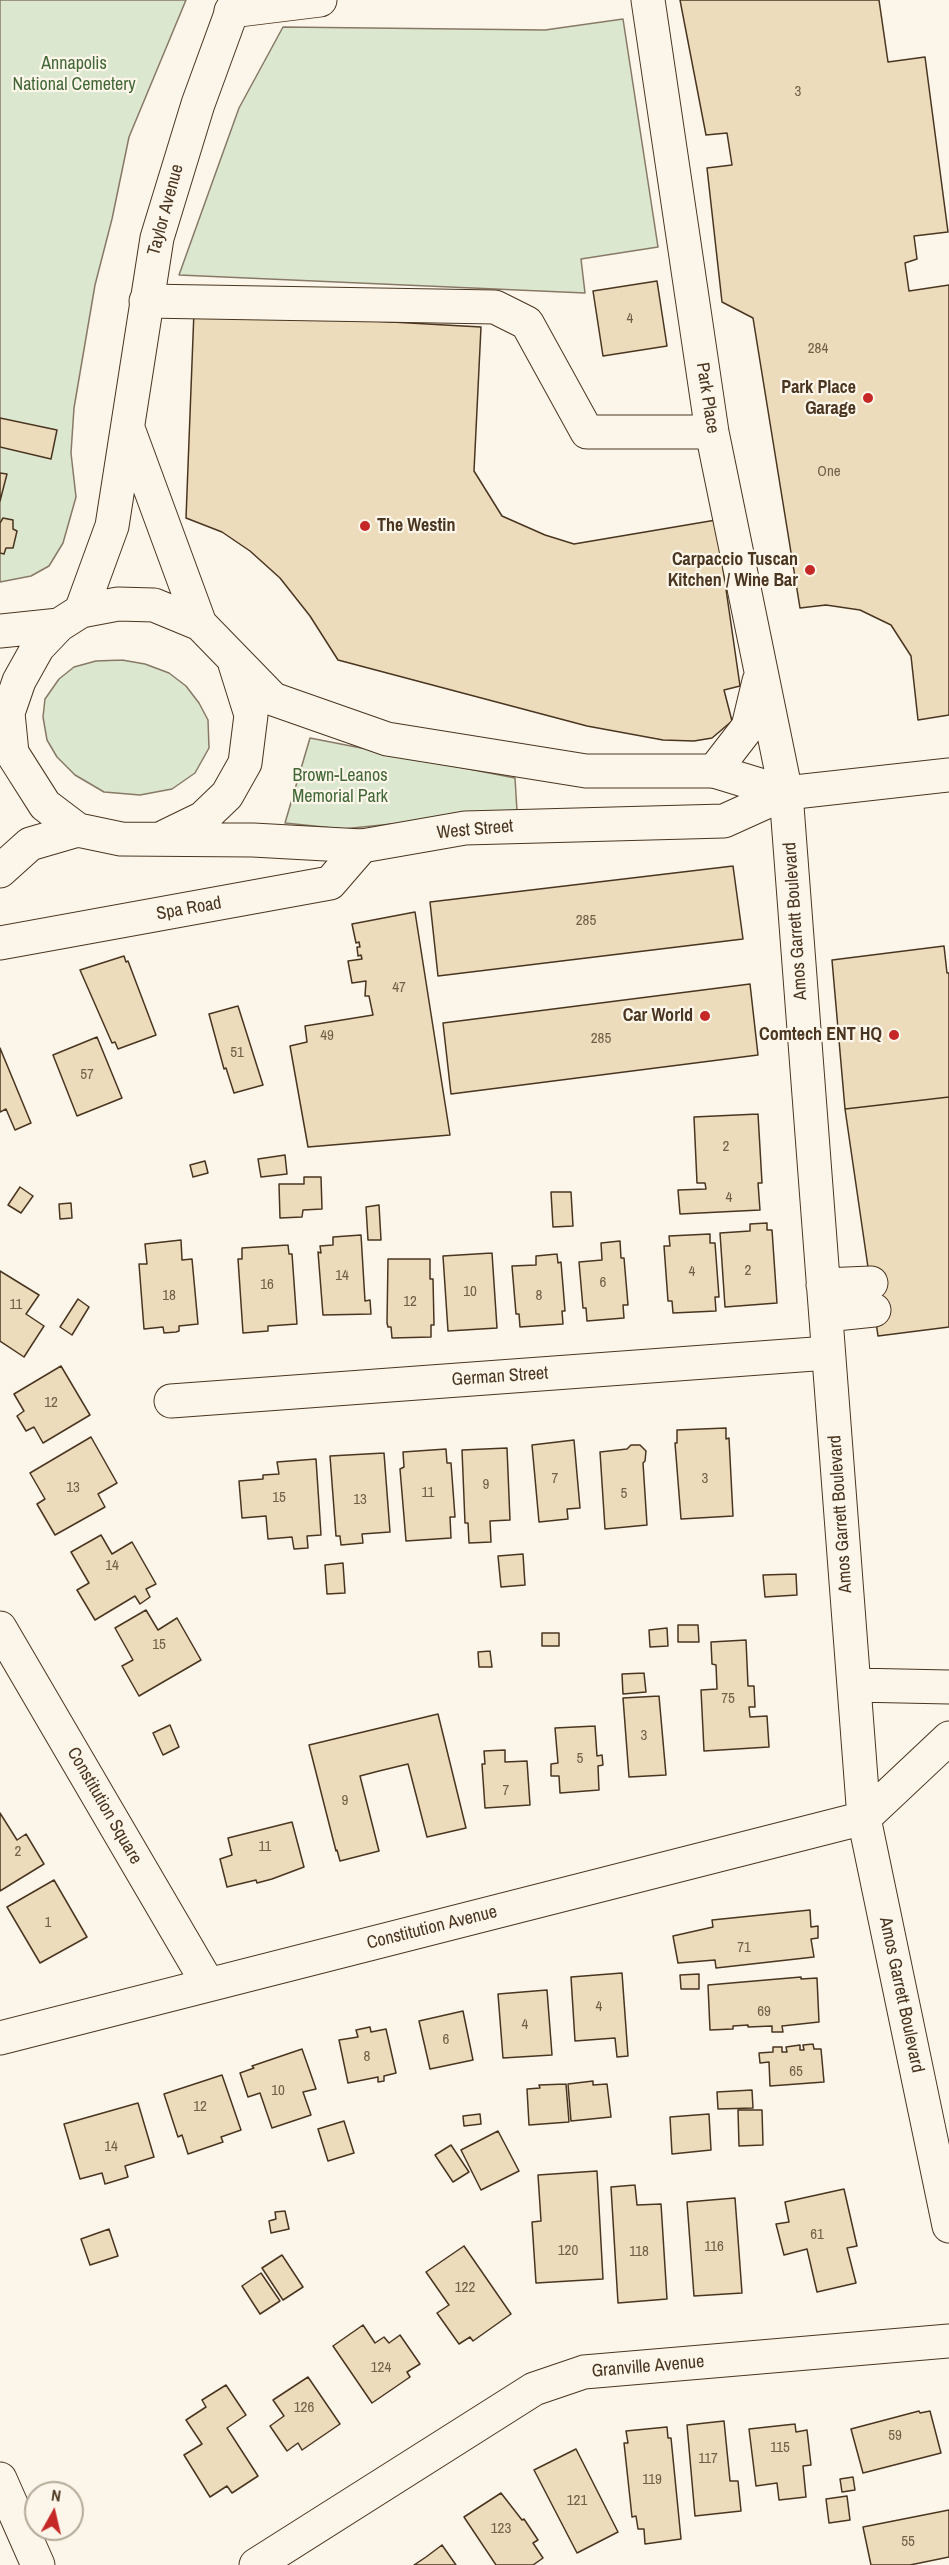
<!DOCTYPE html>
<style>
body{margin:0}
#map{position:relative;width:949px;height:2565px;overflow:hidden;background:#fbf6e9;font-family:"Archivo Narrow",sans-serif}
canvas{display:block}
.north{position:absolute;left:24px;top:2481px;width:60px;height:60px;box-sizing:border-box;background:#fbf6e9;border:2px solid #b4a999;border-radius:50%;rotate:8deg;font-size:16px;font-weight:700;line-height:24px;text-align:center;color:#4a3520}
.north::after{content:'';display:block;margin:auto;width:21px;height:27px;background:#c62828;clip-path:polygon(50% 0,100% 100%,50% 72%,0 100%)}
</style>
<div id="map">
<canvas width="949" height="2565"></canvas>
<div class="north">N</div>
</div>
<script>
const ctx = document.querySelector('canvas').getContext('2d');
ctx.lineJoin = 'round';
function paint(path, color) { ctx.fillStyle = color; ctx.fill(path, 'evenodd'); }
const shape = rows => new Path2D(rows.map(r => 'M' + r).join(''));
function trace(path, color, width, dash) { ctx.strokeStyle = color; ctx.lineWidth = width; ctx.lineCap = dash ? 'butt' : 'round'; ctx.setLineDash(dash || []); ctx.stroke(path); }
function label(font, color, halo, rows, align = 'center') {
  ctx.font = font + ' "Archivo Narrow",sans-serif'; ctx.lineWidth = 4.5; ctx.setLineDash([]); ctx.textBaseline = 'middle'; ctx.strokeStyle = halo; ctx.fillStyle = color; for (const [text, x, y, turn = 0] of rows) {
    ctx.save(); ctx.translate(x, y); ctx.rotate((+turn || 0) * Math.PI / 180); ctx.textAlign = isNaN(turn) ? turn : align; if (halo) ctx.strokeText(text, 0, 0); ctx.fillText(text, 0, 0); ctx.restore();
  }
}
const green = shape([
 [0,0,186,0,129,137,112,219,95,285,74,408,71,453,76,497,63,543,49,566,31,576,0,582,0,0],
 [623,19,658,247,581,259,585,293,179,275,239,108,283,27,545,30,623,19],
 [122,660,145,664,169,673,186,686,199,703,208,720,209,748,195,773,172,789,140,795,104,792,75,775,57,757,47,740,43,717,45,699,59,679,74,667,96,661,122,660],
 [310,738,515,778,517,811,343,829,285,823,310,738]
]);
paint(green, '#dce7d0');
trace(green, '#887966', 1.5);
const building = shape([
 [680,0,879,0,888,62,925,57,948,232,914,236,917,259,905,263,909,291,949,285,949,715,918,720,911,656,891,625,860,610,826,605,800,608,753,318,722,302,707,168,732,165,727,133,706,135,680,0],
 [657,281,667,346,603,356,593,291,657,281],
 [194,311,481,327,474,471,502,516,545,535,574,544,716,520,740,686,724,690,732,721,712,738,694,741,663,740,587,726,338,660,310,616,280,578,250,551,222,532,186,518,194,311],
 [0,418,57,430,51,459,0,447,0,418],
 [0,473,7,474,0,501,0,473],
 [3,518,13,520,13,529,17,531,13,548,6,548,4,554,0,553,0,523,3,518],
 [733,866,743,939,438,976,430,902,733,866],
 [415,912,450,1135,308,1147,290,1046,307,1042,305,1026,373,1015,369,996,365,996,366,981,352,983,348,961,362,959,361,955,358,956,357,947,360,947,359,942,356,943,352,924,415,912],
 [944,946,947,973,949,973,949,1097,845,1109,832,960,944,946],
 [124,956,126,962,128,961,156,1035,118,1049,115,1042,112,1043,80,970,124,956],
 [750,984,758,1055,451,1094,443,1023,750,984],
 [238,1006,263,1085,234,1093,226,1068,224,1069,209,1014,238,1006],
 [97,1037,122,1098,77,1116,53,1055,97,1037],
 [0,1048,31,1123,15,1130,6,1109,0,1112,0,1048],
 [949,1097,949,1327,878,1336,845,1109,949,1097],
 [758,1114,762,1183,758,1183,760,1210,680,1214,678,1190,706,1189,705,1183,697,1183,694,1117,758,1114],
 [285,1155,287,1174,261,1177,258,1159,285,1155],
 [205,1161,208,1173,193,1177,190,1165,205,1161],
 [304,1177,321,1177,322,1209,303,1210,302,1217,280,1218,279,1184,304,1184,304,1177],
 [20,1187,33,1196,21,1213,8,1205,20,1187],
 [551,1192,571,1192,573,1226,553,1227,551,1192],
 [71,1203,72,1218,60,1219,59,1204,71,1203],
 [379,1205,381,1240,368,1240,366,1207,379,1205],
 [767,1223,767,1230,772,1230,777,1303,725,1307,720,1233,750,1231,750,1224,767,1223],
 [710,1234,710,1243,715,1243,719,1297,715,1297,716,1311,673,1313,672,1301,668,1301,664,1246,670,1246,669,1236,710,1234],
 [361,1235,365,1301,370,1300,371,1314,323,1315,318,1252,321,1253,320,1246,333,1245,333,1237,361,1235],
 [181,1240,182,1260,192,1259,198,1324,179,1326,179,1331,176,1332,164,1333,163,1327,144,1329,139,1264,147,1264,145,1244,181,1240],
 [620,1241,621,1258,624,1258,628,1305,623,1305,624,1318,587,1321,586,1308,583,1308,579,1262,602,1260,601,1243,620,1241],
 [288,1245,289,1254,292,1254,297,1324,268,1326,268,1331,243,1333,238,1259,242,1259,242,1248,288,1245],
 [492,1253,497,1328,448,1331,443,1256,492,1253],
 [557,1254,558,1263,561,1262,565,1311,562,1311,563,1324,520,1327,519,1314,516,1314,512,1266,536,1265,536,1256,557,1254],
 [388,1259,430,1259,430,1279,433,1279,434,1325,431,1325,431,1337,392,1338,391,1327,388,1327,387,1323,388,1259],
 [0,1271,39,1295,26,1314,44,1326,24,1357,0,1341,0,1271],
 [78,1299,89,1307,72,1335,60,1327,78,1299],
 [61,1366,90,1415,43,1443,34,1427,26,1431,17,1416,24,1411,14,1394,61,1366],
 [726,1428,726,1439,729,1438,733,1516,681,1519,675,1443,677,1443,677,1430,726,1428],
 [91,1437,117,1483,98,1494,105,1507,55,1535,37,1504,45,1499,30,1473,91,1437],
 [574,1440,580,1508,567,1509,568,1519,539,1522,532,1445,574,1440],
 [631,1445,640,1445,646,1451,645,1461,643,1463,647,1525,605,1529,600,1452,627,1449,631,1445],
 [507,1448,510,1520,490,1521,491,1542,469,1543,468,1523,465,1523,462,1450,507,1448],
 [446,1449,447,1463,451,1463,455,1517,450,1517,451,1538,406,1541,400,1469,404,1467,403,1452,446,1449],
 [384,1453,390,1532,362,1534,363,1543,341,1545,340,1536,336,1536,330,1456,384,1453],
 [316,1459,321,1535,307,1536,308,1548,294,1549,292,1537,268,1539,266,1516,242,1518,239,1481,263,1479,263,1475,279,1474,277,1462,316,1459],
 [101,1535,112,1554,132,1542,156,1584,146,1589,150,1597,140,1604,135,1596,95,1620,77,1590,89,1583,71,1552,101,1535],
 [523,1554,525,1585,501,1587,498,1556,523,1554],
 [343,1563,345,1593,327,1594,325,1565,343,1563],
 [796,1574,797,1595,765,1597,763,1575,796,1574],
 [146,1610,158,1630,177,1618,201,1660,139,1696,122,1666,133,1660,115,1628,146,1610],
 [678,1625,698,1625,699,1642,678,1642,678,1625],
 [667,1628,668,1646,650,1647,649,1630,667,1628],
 [542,1633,559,1633,559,1646,542,1646,542,1633],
 [746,1640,748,1686,754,1686,755,1707,749,1707,750,1717,767,1716,769,1747,704,1751,701,1690,717,1689,716,1665,712,1664,711,1642,746,1640],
 [490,1651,492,1667,479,1667,478,1652,490,1651],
 [644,1673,646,1692,623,1694,622,1674,644,1673],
 [659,1696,666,1775,629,1777,623,1698,659,1696],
 [438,1714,466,1828,427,1837,408,1764,379,1771,360,1776,379,1851,340,1861,337,1850,336,1851,309,1745,438,1714],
 [170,1725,179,1747,163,1755,153,1733,170,1725],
 [595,1726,597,1756,602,1755,603,1765,598,1766,599,1790,560,1793,559,1776,551,1776,551,1764,558,1763,555,1728,595,1726],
 [505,1750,505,1762,527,1761,530,1805,485,1808,482,1764,485,1764,484,1751,505,1750],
 [0,1813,17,1840,26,1834,44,1864,0,1891,0,1813],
 [292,1822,304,1867,272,1879,257,1883,256,1880,227,1887,220,1859,232,1855,228,1838,292,1822],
 [54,1880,87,1937,40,1963,7,1907,54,1880],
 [810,1910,811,1927,818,1926,818,1938,811,1939,814,1957,716,1968,715,1960,678,1963,673,1936,713,1927,712,1920,810,1910],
 [622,1973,628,2056,617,2057,615,2038,575,2041,571,1977,622,1973],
 [699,1974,699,1989,681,1989,680,1975,699,1974],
 [801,1977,801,1979,817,1978,819,2022,782,2026,783,2032,772,2032,772,2026,748,2027,748,2025,733,2026,733,2029,710,2030,708,1985,801,1977],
 [547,1990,552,2055,503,2058,498,1994,547,1990],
 [463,2011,473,2060,430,2069,419,2021,463,2011],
 [370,2027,371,2032,386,2029,396,2073,384,2076,384,2081,378,2082,378,2077,348,2083,339,2040,358,2037,356,2030,370,2027],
 [813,2044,814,2049,821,2049,824,2082,770,2086,769,2062,760,2063,759,2053,773,2052,773,2047,782,2047,782,2052,787,2052,786,2047,800,2045,800,2050,804,2050,803,2045,813,2044],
 [302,2049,316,2089,303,2092,311,2115,272,2128,260,2093,248,2097,240,2073,254,2068,252,2066,302,2049],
 [222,2075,241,2130,221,2137,223,2142,188,2154,182,2135,178,2137,164,2094,222,2075],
 [593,2081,593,2085,607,2084,611,2117,571,2121,568,2084,593,2081],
 [566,2084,569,2122,529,2125,527,2089,540,2088,539,2085,566,2084],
 [752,2090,753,2108,718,2109,717,2092,752,2090],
 [138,2103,154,2157,125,2166,128,2177,105,2184,102,2173,80,2179,64,2124,138,2103],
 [738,2110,762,2110,763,2145,739,2146,738,2110],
 [480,2114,481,2124,464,2126,463,2116,480,2114],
 [709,2114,711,2150,672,2154,670,2117,709,2114],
 [344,2121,354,2153,328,2161,318,2129,344,2121],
 [498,2131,519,2171,481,2190,461,2150,498,2131],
 [451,2145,469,2172,453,2182,435,2155,451,2145],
 [597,2171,603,2279,536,2283,532,2222,541,2221,538,2175,597,2171],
 [635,2185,637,2205,661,2204,667,2299,618,2303,611,2187,635,2185],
 [844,2189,857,2246,847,2248,856,2283,817,2292,807,2249,784,2255,776,2224,789,2222,785,2202,844,2189],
 [735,2198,742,2293,694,2296,687,2202,735,2198],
 [285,2211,289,2229,271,2233,269,2221,276,2219,275,2212,285,2211],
 [109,2229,118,2256,90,2265,81,2239,109,2229],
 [464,2246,511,2314,473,2341,470,2337,459,2344,437,2313,449,2305,426,2272,464,2246],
 [282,2255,303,2287,283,2300,262,2268,282,2255],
 [261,2273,280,2301,260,2314,242,2286,261,2273],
 [363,2325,375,2343,384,2337,389,2343,400,2335,420,2364,407,2372,410,2377,372,2403,333,2346,363,2325],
 [308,2377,340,2424,302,2450,298,2443,287,2451,270,2426,284,2416,273,2400,308,2377],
 [226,2385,246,2415,227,2428,258,2476,232,2493,227,2486,210,2497,184,2455,202,2444,186,2420,206,2407,202,2400,226,2385],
 [919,2411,920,2413,930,2411,941,2453,863,2473,851,2429,919,2411],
 [724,2421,730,2481,738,2481,741,2511,695,2516,687,2425,724,2421],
 [795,2424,796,2432,807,2430,811,2465,803,2466,806,2497,779,2500,777,2483,756,2486,749,2429,795,2424],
 [667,2427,668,2438,671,2438,681,2539,645,2544,644,2529,638,2529,636,2516,632,2517,624,2443,628,2443,626,2431,667,2427],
 [576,2449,618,2532,577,2553,534,2470,576,2449],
 [853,2477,855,2490,842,2492,840,2479,853,2477],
 [501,2493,522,2520,524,2519,538,2540,533,2543,543,2558,533,2565,496,2565,464,2517,501,2493],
 [847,2496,850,2520,829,2523,826,2499,847,2496],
 [949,2510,949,2557,910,2565,871,2565,863,2527,949,2510],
 [442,2545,456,2565,414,2565,426,2557,442,2545]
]);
paint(building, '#ecdcbc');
trace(building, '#4a3520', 1.5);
const minor = shape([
 [648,0,712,432,786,793,864,1818,949,2226],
 [231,11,320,0],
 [146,301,495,307,527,323,587,432,712,432],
 [714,771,748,727,759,681],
 [0,943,330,883,362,846],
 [823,1285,871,1283],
 [826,1315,874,1310],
 [171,1401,828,1353],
 [0,1628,208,1984],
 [854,1685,949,1687],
 [0,2038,864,1818,949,1738],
 [0,2479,38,2565],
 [256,2565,534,2389,584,2372,949,2341]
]);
const major = shape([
 [129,431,200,624],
 [81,611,112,526,157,238,198,104,236,0],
 [0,631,59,625],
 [786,793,714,771,586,771,387,739,273,699,200,624,154,605,118,604,81,611,59,625,38,647,19,681,8,713,12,753,45,805,78,830,121,839,253,840,362,846,465,828,724,821,786,793,949,775],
 [166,836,203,818,227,795,245,763,251,715,235,664],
 [0,871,30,844,78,830]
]);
trace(minor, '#4a3520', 35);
trace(major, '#4a3520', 35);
trace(minor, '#fbf6e9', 33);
trace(major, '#fbf6e9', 33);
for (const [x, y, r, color] of [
 [868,398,6,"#c62828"],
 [365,526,6,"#c62828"],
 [810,570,6,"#c62828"],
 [705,1016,6,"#c62828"],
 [894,1035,6,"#c62828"]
]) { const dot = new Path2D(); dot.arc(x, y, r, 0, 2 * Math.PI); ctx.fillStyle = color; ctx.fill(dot); trace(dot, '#fbf6e9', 2); }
label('15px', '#725f47', null, [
 ["3",798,92],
 ["4",630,319],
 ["284",818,349],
 ["One",829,472],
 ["285",586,921],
 ["47",399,988],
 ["49",327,1036],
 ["285",601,1039],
 ["51",237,1053],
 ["57",87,1075],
 ["2",726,1147],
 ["4",729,1198],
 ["2",748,1271],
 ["4",692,1272],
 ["14",342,1276],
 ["6",603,1283],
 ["16",267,1285],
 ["10",470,1292],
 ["18",169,1296],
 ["8",539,1296],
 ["12",410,1302],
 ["11",16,1305],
 ["12",51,1403],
 ["7",555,1479],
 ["3",705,1479],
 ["9",486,1485],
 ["13",73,1488],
 ["11",428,1493],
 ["5",624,1494],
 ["15",279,1498],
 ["13",360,1500],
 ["14",112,1566],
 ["15",159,1645],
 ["75",728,1699],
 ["3",644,1736],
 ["5",580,1759],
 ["7",506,1791],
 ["9",345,1801],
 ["11",265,1847],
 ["2",18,1852],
 ["1",48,1923],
 ["71",744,1948],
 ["4",599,2007],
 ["69",764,2012],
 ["4",525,2025],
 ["6",446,2040],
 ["8",367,2057],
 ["65",796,2072],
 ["10",278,2091],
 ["12",200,2107],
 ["14",111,2147],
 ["61",817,2235],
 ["116",714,2247],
 ["120",568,2251],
 ["118",639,2252],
 ["122",465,2288],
 ["124",381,2368],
 ["126",304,2408],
 ["59",895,2436],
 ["115",780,2448],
 ["117",708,2459],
 ["119",652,2480],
 ["121",577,2501],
 ["123",501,2529],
 ["55",908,2542]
]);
label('18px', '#436837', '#fbf6e9', [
 ["Annapolis",74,64],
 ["National Cemetery",74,85],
 ["Brown-Leanos",340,776],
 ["Memorial Park",340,797]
]);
label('18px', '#4a3520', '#fbf6e9', [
 ["Taylor Avenue",166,210,-75],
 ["Park Place",707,398,81],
 ["West Street",475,830,-5],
 ["Spa Road",189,909,-10],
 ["Amos Garrett Boulevard",796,921,-94],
 ["German Street",500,1377,-4],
 ["Amos Garrett Boulevard",841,1514,-94],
 ["Constitution Square",104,1806,60],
 ["Constitution Avenue",432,1928,-14],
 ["Amos Garrett Boulevard",901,1995,78],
 ["Granville Avenue",648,2367,-5]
]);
label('bold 18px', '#4a3520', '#fbf6e9', [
 ["Park Place",856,388],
 ["Garage",856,409],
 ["The Westin",377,526,"left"],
 ["Carpaccio Tuscan",798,560],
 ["Kitchen / Wine Bar",798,581],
 ["Car World",693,1016],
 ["Comtech ENT HQ",882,1035]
], 'right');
</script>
